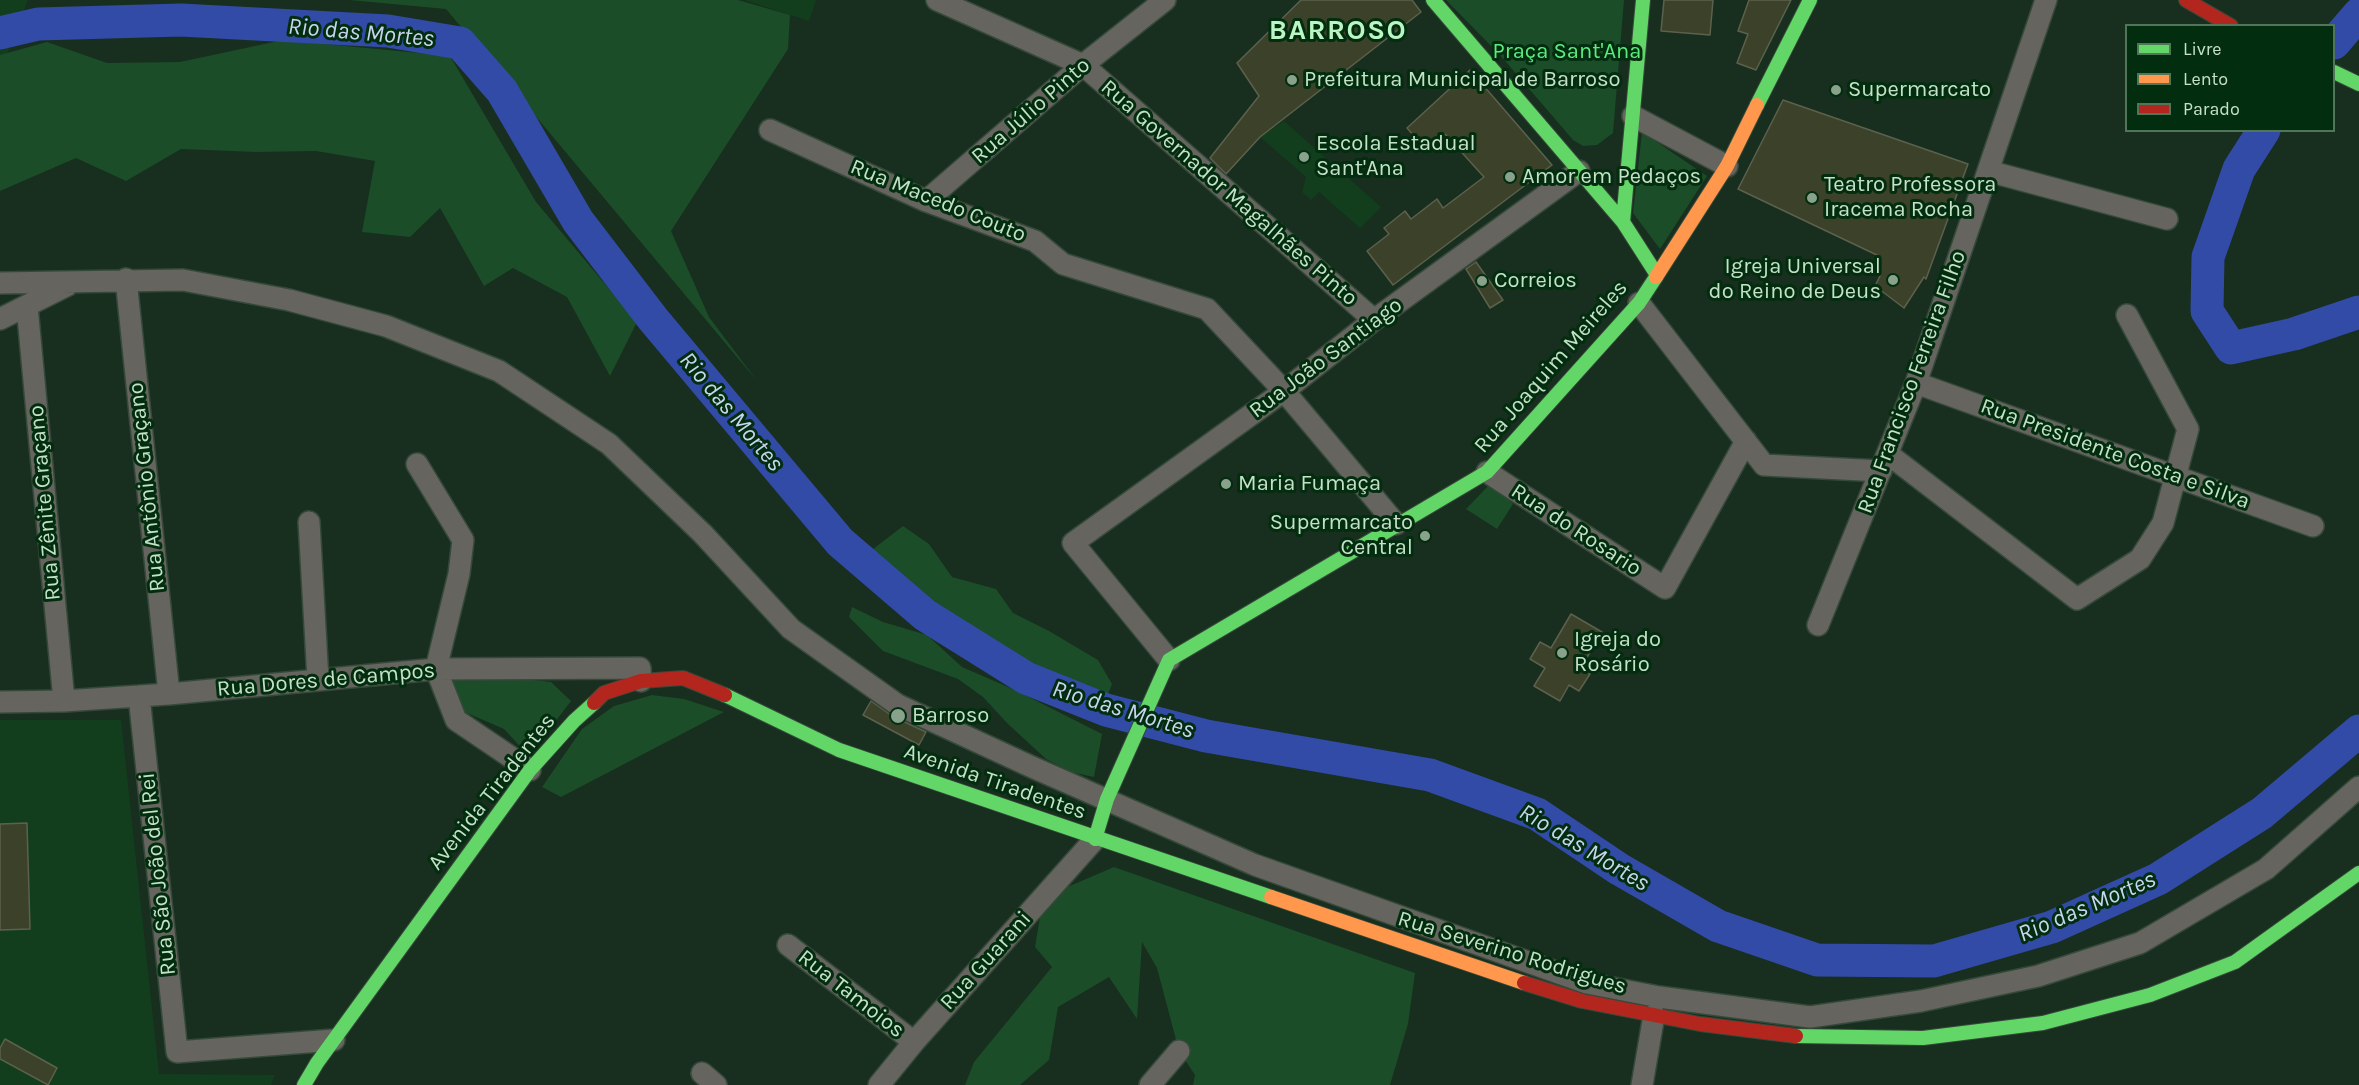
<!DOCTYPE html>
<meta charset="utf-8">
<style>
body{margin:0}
#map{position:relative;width:2359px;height:1085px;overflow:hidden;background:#182e1e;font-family:Karla,sans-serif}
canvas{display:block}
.legend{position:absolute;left:2125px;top:24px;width:210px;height:108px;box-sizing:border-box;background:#022d0f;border:2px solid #507559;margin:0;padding:8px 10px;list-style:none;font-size:18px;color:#c5e1c8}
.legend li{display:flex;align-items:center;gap:12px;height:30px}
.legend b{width:30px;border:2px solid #507559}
</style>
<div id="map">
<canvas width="2359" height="1085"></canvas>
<ul class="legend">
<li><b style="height:8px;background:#63d668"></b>Livre</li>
<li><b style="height:8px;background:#ff974d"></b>Lento</li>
<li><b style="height:8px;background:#b3261e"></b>Parado</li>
</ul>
</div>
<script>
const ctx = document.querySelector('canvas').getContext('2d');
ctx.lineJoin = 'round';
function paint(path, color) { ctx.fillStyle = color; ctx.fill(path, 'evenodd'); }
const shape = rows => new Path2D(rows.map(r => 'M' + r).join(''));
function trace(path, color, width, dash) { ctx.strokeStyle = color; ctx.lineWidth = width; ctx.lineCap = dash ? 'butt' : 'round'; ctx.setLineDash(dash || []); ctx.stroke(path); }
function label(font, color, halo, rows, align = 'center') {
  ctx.font = font + ' Karla,sans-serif'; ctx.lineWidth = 6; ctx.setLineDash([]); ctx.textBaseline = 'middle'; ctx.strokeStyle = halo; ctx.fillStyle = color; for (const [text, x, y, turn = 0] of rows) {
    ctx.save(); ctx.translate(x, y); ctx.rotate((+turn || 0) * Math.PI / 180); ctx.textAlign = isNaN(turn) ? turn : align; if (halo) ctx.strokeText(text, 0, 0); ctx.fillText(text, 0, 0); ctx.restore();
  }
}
paint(shape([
 [0,0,28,0,0,72],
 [744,0,816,0,809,21],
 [1284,121,1381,207,1360,228,1319,192,1311,200,1302,192,1306,177,1260,137],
 [0,720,121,720,159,1074,275,1075,271,1085,0,1085]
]), '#123e1e');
paint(shape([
 [349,0,738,0,790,15,788,49,671,231,709,317,757,381,446,9],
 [1446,0,1624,0,1613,133,1597,145,1583,146,1573,140,1500,55],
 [283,40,450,56,536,202,637,322,610,376,567,297,513,268,484,286,440,208,410,237,362,232,375,161,316,151,257,152,181,149,126,181,76,158,0,191,0,55,47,42,107,63,180,62],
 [1642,132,1707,176,1660,249,1633,213],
 [1491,483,1513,504,1497,529,1466,509],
 [903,526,929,544,952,577,996,589,1013,613,1049,631,1098,660,1112,684,1106,699,1029,667,906,587,868,553],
 [852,607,883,622,927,635,962,667,1015,690,1102,734,1094,777,1071,772,1046,759,1007,723,983,697,958,679,883,651,849,617],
 [476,674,551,682,571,701,529,756,504,729,460,710,452,698,452,678],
 [652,695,684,699,724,712,561,797,542,787,582,729,614,706],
 [1114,867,1415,973,1408,1024,1390,1085,1193,1085,1195,1075,1179,1051,1157,968,1142,942,1137,1019,1109,977,1058,1007,1049,1060,1020,1085,965,1085,974,1062,1052,967,1035,947,1042,905,1065,888]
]), '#1b4d28');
trace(shape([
 [0,33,38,24,181,20,388,31,460,43,502,91,578,221,653,319,840,542,925,615,1026,678,1106,710,1206,736,1430,775,1537,814,1619,869,1718,926,1817,960,1934,961,2052,927,2158,879,2262,813,2359,731],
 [2334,43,2359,14],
 [2264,130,2239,169,2208,257,2207,311,2231,348,2294,334,2359,312]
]), '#324ba6', 33);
const building = shape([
 [1301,0,1412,0,1421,12,1260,137,1226,174,1210,158,1259,96,1237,63,1301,0],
 [1664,0,1713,0,1710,35,1661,31,1664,0],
 [1749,0,1791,0,1756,70,1737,63,1748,34,1738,31,1749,0],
 [1470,70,1552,165,1393,285,1367,251,1389,234,1384,228,1405,211,1411,219,1437,199,1443,208,1484,177,1445,134,1427,151,1407,128,1470,70],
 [1783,100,1968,164,1926,279,1924,277,1904,308,1875,286,1881,274,1873,271,1881,257,1738,189,1783,100],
 [1476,262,1503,300,1490,308,1466,269,1476,262],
 [1571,614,1602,632,1580,669,1590,674,1579,691,1569,685,1560,701,1534,686,1545,668,1530,659,1540,642,1551,648,1571,614],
 [871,701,892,716,926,732,919,745,863,715,871,701],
 [27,823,30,929,0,930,0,824,27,823],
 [5,1039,57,1068,48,1085,0,1059,0,1048,5,1039]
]);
paint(building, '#3c422a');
trace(building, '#5c614d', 1.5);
const street = shape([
 [937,0,1083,65,1374,320],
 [1633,116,1727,166],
 [770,130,926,201,1035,241,1063,264,1207,309,1284,391,1396,524],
 [1988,171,2167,219],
 [926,201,1083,65,1165,0],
 [126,279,169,694],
 [0,283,183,280,289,300,386,326,499,371,609,444,703,534,791,629,898,705,1032,767,1255,865,1587,983,1659,997,1810,1017,1921,1001,2038,976,2140,943,2266,869,2359,787],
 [1639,303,1764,465,1881,471],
 [27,306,64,701],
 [0,319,68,285],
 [1916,383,2313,526],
 [1888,454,2077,599,2140,559,2163,523,2188,429,2127,315],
 [417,464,463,540,459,574,436,669],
 [1487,472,1665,588,1746,441],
 [309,522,318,680],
 [1818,625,1916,383,2046,0],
 [1169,660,1073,543,1284,391,1374,320,1579,171],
 [436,669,456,720,530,770],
 [139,696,177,1052,334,1040],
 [0,702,64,701,169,694,436,669,640,668,641,681],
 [788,945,914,1042],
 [702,1073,716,1085],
 [879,1085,914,1042,1095,839],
 [1150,1085,1179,1051],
 [1642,1085,1654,1015]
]);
const fast = shape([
 [1433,0,1623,222,1657,275],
 [2334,72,2359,84],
 [1757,105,1810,0],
 [1623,222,1643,0],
 [725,695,839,750,1271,897],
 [1095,839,1107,799,1169,660,1487,472,1639,303,1656,277],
 [1796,1036,1923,1038,2043,1023,2150,995,2235,962,2359,873],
 [304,1085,317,1063,530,770,574,721,594,703]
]);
const slow = shape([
 [1656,277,1727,166,1757,105],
 [1271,897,1524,983]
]);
const jam = shape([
 [2186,0,2231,26],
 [594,703,604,693,641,681,683,678,725,695],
 [1524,983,1582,1001,1700,1024,1796,1036]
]);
trace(street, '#35493a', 24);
trace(fast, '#35493a', 16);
trace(slow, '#35493a', 16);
trace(jam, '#35493a', 16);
trace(street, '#65645e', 21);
trace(fast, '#63d668', 14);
trace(slow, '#ff974d', 14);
trace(jam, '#b3261e', 14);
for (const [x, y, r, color] of [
 [1292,80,6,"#88a28c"],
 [1836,90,6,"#88a28c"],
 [1304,157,6,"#88a28c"],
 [1510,177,6,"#88a28c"],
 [1812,198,6,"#88a28c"],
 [1893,280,6,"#88a28c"],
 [1482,281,6,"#88a28c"],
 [1226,484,6,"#88a28c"],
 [1425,536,6,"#88a28c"],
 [1562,653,6,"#88a28c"],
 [898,716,8,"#88a28c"]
]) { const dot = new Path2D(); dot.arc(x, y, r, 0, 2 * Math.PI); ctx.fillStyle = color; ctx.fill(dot); trace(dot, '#022d0f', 2); }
label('22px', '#5dec81', '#022d0f', [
 ["Praça Sant'Ana",1567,52]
]);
label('22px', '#c5e1c8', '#022d0f', [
 ["Prefeitura Municipal de Barroso",1304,80],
 ["Supermarcato",1848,90],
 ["Escola Estadual",1316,144],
 ["Sant'Ana",1316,169],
 ["Amor em Pedaços",1522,177],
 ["Teatro Professora",1824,185],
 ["Iracema Rocha",1824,210],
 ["Igreja Universal",1881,267,"right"],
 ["do Reino de Deus",1881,292,"right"],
 ["Correios",1494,281],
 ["Maria Fumaça",1238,484],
 ["Supermarcato",1413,523,"right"],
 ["Central",1413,548,"right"],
 ["Igreja do",1574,640],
 ["Rosário",1574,665],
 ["Barroso",912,716]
], 'left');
label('22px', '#c5e1c8', '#022d0f', [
 ["Rua Júlio Pinto",1031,111,-41],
 ["Rua Governador Magalhães Pinto",1229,193,41],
 ["Rua Macedo Couto",938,201,22],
 ["Rua João Santiago",1326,358,-37],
 ["Rua Joaquim Meireles",1551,367,-49],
 ["Rua Francisco Ferreira Filho",1912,382,-70],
 ["Rua Presidente Costa e Silva",2115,454,20],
 ["Rua Antônio Graçano",147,487,-96],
 ["Rua Zênite Graçano",45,503,-95],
 ["Rua do Rosario",1576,530,33],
 ["Rua Dores de Campos",326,680,-5],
 ["Avenida Tiradentes",995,782,19],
 ["Avenida Tiradentes",492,792,-52],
 ["Rua São João del Rei",158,874,-96],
 ["Rua Severino Rodrigues",1512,953,17],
 ["Rua Guarani",986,961,-48],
 ["Rua Tamoios",851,994,38]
]);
label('italic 24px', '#c9d4ee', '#022d0f', [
 ["Rio das Mortes",361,33,5],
 ["Rio das Mortes",731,412,50],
 ["Rio das Mortes",1123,710,17],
 ["Rio das Mortes",1584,848,31],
 ["Rio das Mortes",2087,907,-23]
]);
ctx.letterSpacing = '1.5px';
label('bold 28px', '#bbf5c3', '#022d0f', [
 ["BARROSO",1338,31]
]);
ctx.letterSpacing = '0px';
</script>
